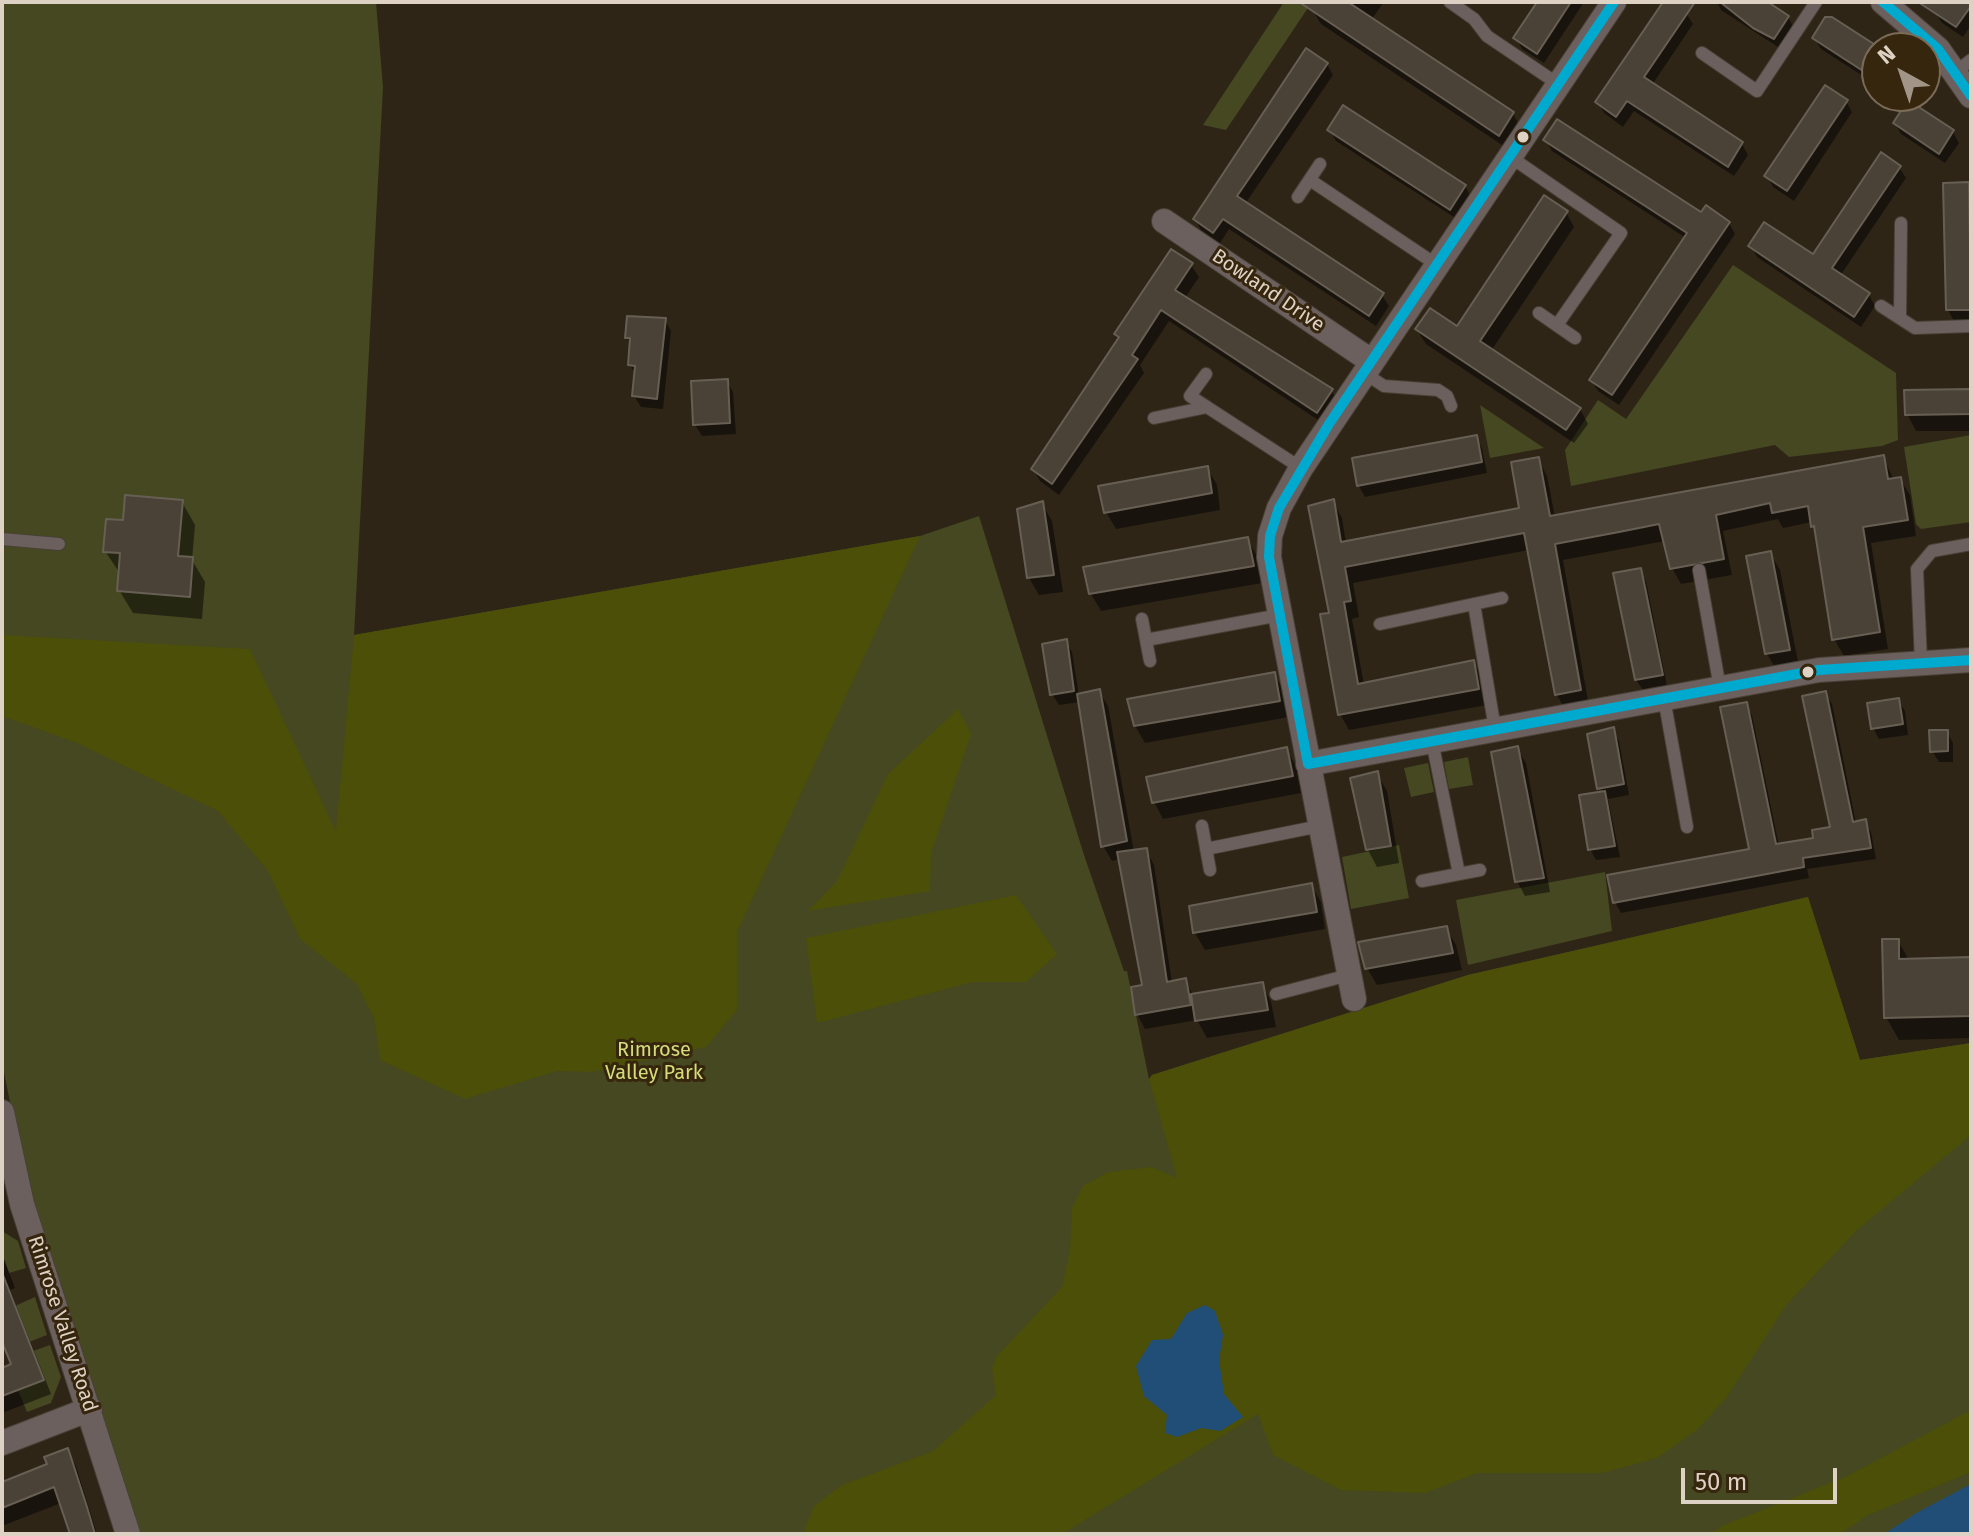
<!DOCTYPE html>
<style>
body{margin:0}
#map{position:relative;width:1973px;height:1536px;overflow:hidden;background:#2e2517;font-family:"Fira Sans",sans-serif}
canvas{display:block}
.frame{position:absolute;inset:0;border:4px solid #ded2c4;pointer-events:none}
.north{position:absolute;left:1861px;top:32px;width:80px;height:80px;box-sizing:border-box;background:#37260e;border:2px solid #7a6b57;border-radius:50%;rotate:320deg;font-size:22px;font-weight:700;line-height:32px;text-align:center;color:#ded2c4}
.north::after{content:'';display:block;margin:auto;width:28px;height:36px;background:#a09587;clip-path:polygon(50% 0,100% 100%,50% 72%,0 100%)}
.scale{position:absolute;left:1681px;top:1468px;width:156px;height:36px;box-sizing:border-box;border:4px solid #ded2c4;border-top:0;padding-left:10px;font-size:24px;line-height:28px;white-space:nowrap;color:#ded2c4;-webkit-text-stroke:6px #37260e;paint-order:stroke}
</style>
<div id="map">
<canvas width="1973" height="1536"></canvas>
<div class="frame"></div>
<div class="north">N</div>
<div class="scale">50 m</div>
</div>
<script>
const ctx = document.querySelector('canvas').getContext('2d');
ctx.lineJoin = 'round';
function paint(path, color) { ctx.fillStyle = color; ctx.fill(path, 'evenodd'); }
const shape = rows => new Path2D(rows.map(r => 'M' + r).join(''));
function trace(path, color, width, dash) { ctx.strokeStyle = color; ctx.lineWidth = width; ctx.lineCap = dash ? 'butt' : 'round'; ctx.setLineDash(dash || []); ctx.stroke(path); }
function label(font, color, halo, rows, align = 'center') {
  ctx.font = font + ' "Fira Sans",sans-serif'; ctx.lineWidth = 6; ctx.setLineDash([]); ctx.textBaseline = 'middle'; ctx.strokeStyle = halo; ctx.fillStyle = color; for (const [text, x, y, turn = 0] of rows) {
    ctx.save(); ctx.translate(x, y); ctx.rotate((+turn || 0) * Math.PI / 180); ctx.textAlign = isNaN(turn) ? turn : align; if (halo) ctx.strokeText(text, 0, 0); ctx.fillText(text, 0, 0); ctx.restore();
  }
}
paint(shape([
 [2,2,376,2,383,87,354,635,920,536,979,516,1084,855,1124,971,1127,971,1149,1079,1152,1075,1468,975,1808,897,1860,1060,1971,1043,1971,1513,1931,1534,137,1534,45,1240,20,1152,2,1062],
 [1284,2,1312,2,1226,130,1203,125],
 [1733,265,1896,373,1898,440,1882,446,1789,457,1775,445,1571,486,1565,450,1598,400,1626,419],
 [1480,405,1544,448,1490,458],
 [1971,435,1971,522,1921,529,1916,524,1904,447],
 [1468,757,1473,785,1449,789,1444,762],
 [1428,763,1434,792,1411,797,1404,768],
 [1399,845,1409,898,1351,909,1342,857],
 [1605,872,1612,931,1468,965,1456,900],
 [2,1231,18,1241,26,1268,9,1273,2,1254],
 [35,1297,47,1335,29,1342,15,1306],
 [50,1345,61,1377,51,1403,27,1412,18,1390,44,1380,33,1351]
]), '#454821');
paint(shape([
 [920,536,737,932,737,1010,706,1047,592,1072,557,1071,465,1099,380,1060,374,1018,356,983,300,939,268,871,218,811,77,743,2,716,2,635,250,649,336,831,354,635],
 [958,709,971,734,931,853,930,891,808,911,837,881,888,774],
 [1016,895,1057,954,1026,982,973,982,817,1023,806,938],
 [1808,897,1860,1060,1971,1043,1971,1135,1857,1230,1787,1304,1726,1398,1698,1429,1657,1458,1602,1473,1477,1473,1425,1493,1341,1490,1273,1455,1258,1414,1062,1534,803,1534,814,1506,842,1485,933,1451,996,1395,992,1368,997,1356,1062,1287,1070,1250,1072,1208,1083,1186,1108,1172,1151,1167,1177,1178,1149,1079,1152,1075,1468,975],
 [1971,1410,1971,1472,1866,1516,1840,1534,1710,1534,1724,1525,1845,1477]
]), '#4b4f08');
paint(shape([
 [1205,1305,1215,1311,1223,1335,1219,1360,1224,1394,1243,1417,1220,1431,1201,1428,1177,1437,1165,1433,1167,1415,1144,1396,1136,1366,1152,1340,1171,1339,1187,1313],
 [1971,1484,1971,1534,1884,1534,1918,1512]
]), '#204e77');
paint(shape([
 [1317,2,1384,2,1371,20,1513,114,1521,128,1508,149,1321,24,1312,9],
 [1540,2,1584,2,1544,63,1522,49,1516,38],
 [1666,2,1686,13,1693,24,1652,85,1742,144,1748,155,1734,176,1634,111,1623,127,1604,113,1598,102],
 [1717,2,1764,2,1788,17,1794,28,1781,49,1721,10],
 [1942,2,1971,2,1971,25,1963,37,1942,23,1935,12],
 [1828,17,1877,49,1877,85,1821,49,1814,38],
 [1327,64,1333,75,1245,204,1382,295,1389,306,1376,326,1229,229,1220,243,1201,230,1195,219],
 [1846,101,1852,112,1794,201,1773,187,1767,176],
 [1895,123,1953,132,1959,143,1945,163,1901,134],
 [1330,130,1465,186,1471,197,1457,219,1336,141],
 [1546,140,1702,215,1729,223,1735,234,1619,405,1598,391,1591,380,1686,238,1552,151],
 [1899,167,1906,178,1840,276,1869,295,1875,306,1861,327,1757,257,1751,246,1813,257],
 [1968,184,1971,320,1954,321,1948,310],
 [1566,212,1574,227,1491,351,1580,409,1588,424,1574,443,1426,344,1417,330,1457,329],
 [1191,265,1199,277,1185,298,1331,390,1338,403,1324,424,1169,321,1140,365,1144,373,1059,495,1040,481,1033,469,1120,340,1116,334],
 [665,320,671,331,663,409,641,407,634,396,636,375,630,365,632,346,627,338],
 [727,381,733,392,736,434,702,436,695,425],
 [1971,391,1971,431,1916,431,1907,414],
 [1476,437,1482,448,1487,473,1365,497,1359,486,1354,460],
 [1883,457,1894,480,1900,479,1910,495,1916,536,1871,543,1888,649,1844,656,1834,639,1818,534,1812,522,1783,528,1778,519,1723,531,1732,575,1681,584,1672,568,1665,541,1563,560,1589,706,1566,710,1556,694,1529,550,1353,583,1359,617,1352,619,1364,685,1473,662,1483,678,1487,705,1349,730,1340,714,1331,615,1333,502,1342,518,1346,543,1522,510,1538,459,1547,476,1555,517],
 [1207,468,1217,485,1220,510,1116,529,1106,512],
 [182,502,195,525,192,560,205,582,202,619,133,613,119,590,121,575,105,551,124,522],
 [1042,504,1052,521,1063,592,1039,595,1029,578,1019,510],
 [1247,539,1257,556,1262,583,1101,611,1091,594,1086,569],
 [1770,553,1780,570,1799,667,1777,671,1767,654],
 [1640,570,1646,581,1667,686,1643,690,1636,680],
 [1066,641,1072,652,1079,696,1099,691,1108,706,1134,852,1146,850,1154,865,1172,983,1185,981,1194,996,1262,985,1271,1002,1276,1027,1207,1038,1197,1020,1145,1029,1137,1014,1144,987,1120,859,1112,861,1103,846,1080,702,1059,705,1052,694],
 [1274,674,1284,691,1289,717,1145,743,1135,726],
 [1825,693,1832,704,1856,823,1865,821,1871,832,1876,859,1807,869,1809,878,1621,913,1615,902,1751,850,1746,704,1752,715,1779,846,1816,840,1832,828],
 [1898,700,1905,711,1908,735,1879,739,1873,728],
 [1613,730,1619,741,1629,795,1608,799,1620,857,1596,860,1590,849],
 [1947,732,1953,743,1953,762,1939,762,1932,751],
 [1517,748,1526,763,1550,892,1525,896,1517,881],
 [1286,749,1296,766,1301,793,1163,819,1154,802],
 [1377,774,1387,791,1399,863,1377,867,1368,850],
 [1311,885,1321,902,1325,929,1205,950,1195,933,1191,908],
 [1446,928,1456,945,1462,970,1377,985,1367,968],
 [1898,941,1909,960,1971,959,1971,1038,1899,1040,1886,1017],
 [2,1254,15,1288,10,1290,51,1394,2,1413,2,1370,13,1366,2,1336],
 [67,1450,76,1466,97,1534,71,1534,61,1503,2,1526,2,1482,49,1465]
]), '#0007');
const building = shape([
 [1299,2,1348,2,1514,112,1499,136,1299,2],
 [1537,2,1571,2,1537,54,1513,38,1537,2],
 [1663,2,1695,2,1644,77,1743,142,1728,167,1627,101,1616,117,1595,102,1663,2],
 [1720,2,1768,2,1789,16,1774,39,1753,28,1720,2],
 [1918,2,1971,2,1971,6,1956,27,1918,2],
 [1825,17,1832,17,1877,46,1877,80,1812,38,1825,17],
 [1306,48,1328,63,1237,196,1384,293,1369,316,1223,219,1213,233,1193,219,1306,48],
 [1825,85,1848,100,1787,191,1764,176,1825,85],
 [1908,100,1954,130,1939,154,1893,123,1908,100],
 [1343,105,1466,185,1450,210,1327,130,1343,105],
 [1557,119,1701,212,1706,205,1730,222,1612,395,1589,380,1687,233,1543,140,1557,119],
 [1881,152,1901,166,1832,268,1870,293,1854,317,1748,246,1764,222,1813,254,1881,152],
 [1969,182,1971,310,1946,310,1943,183,1969,182],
 [1544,195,1568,211,1480,341,1581,408,1566,430,1415,329,1430,308,1457,326,1544,195],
 [1171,249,1193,263,1175,290,1333,389,1317,413,1161,310,1132,355,1138,359,1052,484,1031,469,1119,337,1114,334,1171,249],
 [627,316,666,318,657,399,632,396,635,366,628,365,630,338,625,338,627,316],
 [728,379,730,423,693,425,691,381,728,379],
 [1971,389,1971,414,1905,415,1904,390,1971,389],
 [1477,435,1482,462,1357,486,1352,458,1477,435],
 [1884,455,1888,479,1901,477,1908,520,1863,527,1880,632,1832,640,1814,526,1811,527,1808,506,1772,513,1770,503,1716,515,1724,559,1670,569,1659,524,1619,532,1555,544,1581,690,1555,695,1524,533,1345,567,1351,601,1344,602,1358,684,1474,660,1479,689,1338,715,1320,614,1329,613,1308,506,1334,499,1341,542,1519,508,1511,462,1539,457,1550,516,1884,455],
 [1208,466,1212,493,1104,513,1098,486,1208,466],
 [125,495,183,500,178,556,193,557,190,597,117,591,120,553,103,552,106,519,123,520,125,495],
 [1043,501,1054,575,1027,578,1017,509,1043,501],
 [1248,537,1254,566,1089,594,1083,567,1248,537],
 [1771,551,1790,650,1765,654,1746,556,1771,551],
 [1641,568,1663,675,1635,680,1613,573,1641,568],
 [1067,639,1074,691,1050,695,1042,644,1067,639],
 [1275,672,1280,701,1134,726,1127,699,1275,672],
 [1100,689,1127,841,1101,847,1077,694,1100,689],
 [1826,691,1853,822,1866,819,1871,848,1803,858,1804,867,1613,903,1607,875,1749,849,1720,707,1747,702,1776,844,1813,838,1812,830,1830,827,1802,696,1826,691],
 [1899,698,1903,724,1871,729,1867,703,1899,698],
 [1614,727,1624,784,1597,789,1587,734,1614,727],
 [1929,730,1948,730,1948,751,1930,752,1929,730],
 [1518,746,1544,878,1515,882,1491,752,1518,746],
 [1287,747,1293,776,1152,803,1146,777,1287,747],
 [1378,771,1391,846,1366,850,1350,778,1378,771],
 [1605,791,1615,846,1588,850,1579,795,1605,791],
 [1147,848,1167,982,1186,978,1191,1005,1135,1015,1131,987,1142,985,1117,852,1147,848],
 [1312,883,1317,912,1193,933,1189,906,1312,883],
 [1447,926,1453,953,1365,969,1358,942,1447,926],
 [1882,939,1899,939,1899,959,1971,957,1971,1016,1884,1018,1882,939],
 [1263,982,1268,1010,1195,1021,1191,994,1263,982],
 [3,1275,44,1380,2,1396,2,1368,11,1364,2,1342,3,1275],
 [68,1448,87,1507,95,1534,70,1534,54,1487,2,1508,2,1482,47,1464,44,1457,68,1448]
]);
paint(building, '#4a4237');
trace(building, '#685f54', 2);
const lane = shape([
 [1450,2,1474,19,1487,36,1558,84],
 [1702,53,1757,91,1816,2],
 [1956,72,1971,60],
 [1509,156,1621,233,1557,325],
 [1310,180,1437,265],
 [1298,197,1320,164],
 [1881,306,1915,328,1971,326],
 [1539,313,1575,338],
 [1900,318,1901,223],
 [1364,373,1384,386,1438,390,1447,396,1451,406],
 [1207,407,1301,468],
 [1154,418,1207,407,1190,396,1206,374],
 [2,539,59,544],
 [1699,570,1720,688],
 [1474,604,1495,729],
 [1142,619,1150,661],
 [1380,624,1502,598],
 [1146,640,1280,615],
 [1921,662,1917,569,1932,551,1971,544],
 [1664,698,1687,827],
 [1432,741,1459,874],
 [1202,826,1210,870],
 [1206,849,1320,826],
 [1422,881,1480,870],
 [1276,994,1349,975]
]);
const street = shape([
 [1883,2,1938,49,1971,96],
 [1164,221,1371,361],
 [1308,764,1819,670,1971,660],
 [1354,999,1269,557,1270,536,1279,508,1301,468,1614,2],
 [2,1112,22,1204,128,1534],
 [2,1443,90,1409]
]);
trace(lane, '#484034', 14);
trace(street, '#484034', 26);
trace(lane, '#6b605e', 12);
trace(street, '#6b605e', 24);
trace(shape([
 [1614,2,1329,424,1279,508,1270,536,1269,557,1308,764,1819,670,1971,660],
 [1883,2,1938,49,1971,96]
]), '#00a9ce', 10);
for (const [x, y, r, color] of [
 [1523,137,7,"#ded2c4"],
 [1808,672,7,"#ded2c4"]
]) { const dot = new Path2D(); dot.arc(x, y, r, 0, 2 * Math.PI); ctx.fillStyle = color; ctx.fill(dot); trace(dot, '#37260e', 3); }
label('20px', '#ded2c4', '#37260e', [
 ["Bowland Drive",1268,291,34],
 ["Rimrose Valley Road",62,1324,72]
]);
label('20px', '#d4dd7a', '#37260e', [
 ["Rimrose",654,1050],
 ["Valley Park",654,1073]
]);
</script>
